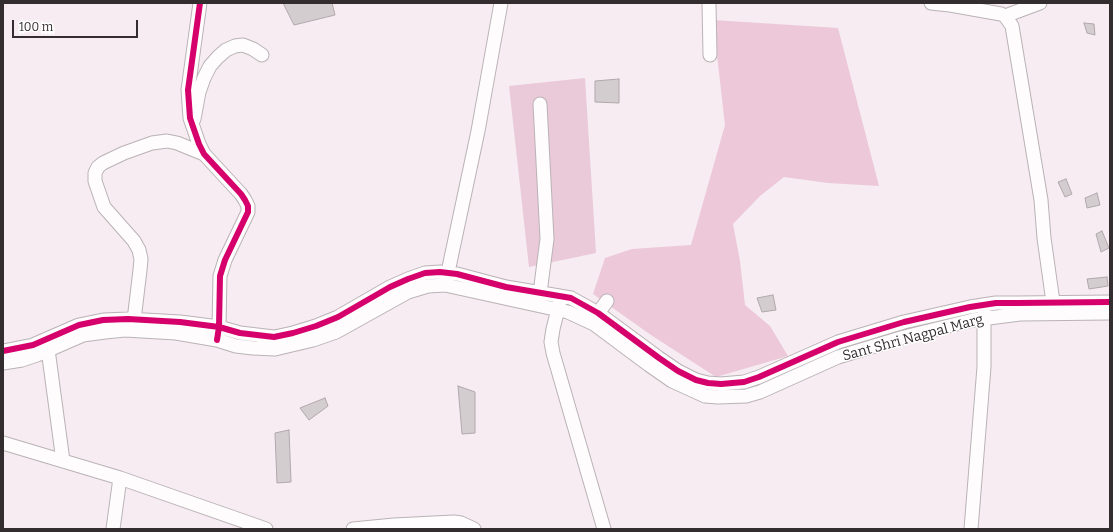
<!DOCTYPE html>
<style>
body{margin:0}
#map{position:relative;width:1113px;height:532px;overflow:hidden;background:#f6ecf1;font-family:Bitter,serif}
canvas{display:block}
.frame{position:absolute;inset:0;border:4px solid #342d30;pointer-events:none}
.scale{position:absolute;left:12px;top:20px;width:126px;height:18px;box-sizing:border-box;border:2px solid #342d30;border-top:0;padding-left:5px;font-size:12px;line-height:14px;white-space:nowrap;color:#342d30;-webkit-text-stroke:3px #fff;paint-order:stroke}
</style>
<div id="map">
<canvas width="1113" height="532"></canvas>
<div class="frame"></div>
<div class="scale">100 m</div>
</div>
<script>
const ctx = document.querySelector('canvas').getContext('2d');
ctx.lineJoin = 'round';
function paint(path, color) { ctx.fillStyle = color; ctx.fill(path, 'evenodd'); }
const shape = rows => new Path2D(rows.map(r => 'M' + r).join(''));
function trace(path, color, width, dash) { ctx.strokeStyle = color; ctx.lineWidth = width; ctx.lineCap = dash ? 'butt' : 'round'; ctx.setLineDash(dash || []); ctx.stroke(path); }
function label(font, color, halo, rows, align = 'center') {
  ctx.font = font + ' Bitter,serif'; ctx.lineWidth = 3; ctx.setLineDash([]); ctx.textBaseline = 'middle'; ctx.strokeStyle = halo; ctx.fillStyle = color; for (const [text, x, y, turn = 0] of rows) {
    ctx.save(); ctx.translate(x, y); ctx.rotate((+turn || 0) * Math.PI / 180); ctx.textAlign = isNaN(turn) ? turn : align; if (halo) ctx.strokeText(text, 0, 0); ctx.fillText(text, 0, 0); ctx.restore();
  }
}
paint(shape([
 [585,78,596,253,529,267,509,86]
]), '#eacad9');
paint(shape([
 [713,20,838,28,879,186,828,183,784,177,760,196,733,224,740,261,745,305,770,326,788,356,716,377,651,335,593,294,605,258,632,249,691,245,725,125]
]), '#ecc8d8');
const building = shape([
 [283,3,332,3,335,15,294,25,283,3],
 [1084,23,1094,24,1095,35,1087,33,1084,23],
 [619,79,619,103,595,102,595,81,619,79],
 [1066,179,1072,194,1065,197,1058,182,1066,179],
 [1097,193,1100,205,1087,208,1085,198,1097,193],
 [1102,231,1109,248,1101,252,1096,234,1102,231],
 [1107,277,1108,286,1089,289,1087,279,1107,277],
 [773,295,776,310,762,312,757,298,773,295],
 [458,386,475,392,475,433,462,434,458,386],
 [325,398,328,406,309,420,300,408,325,398],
 [289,430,291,482,277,483,275,433,289,430]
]);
paint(building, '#d4cdd0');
trace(building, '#b0a8ac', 1);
const minor = shape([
 [200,3,188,90,190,118,199,144,204,154,241,194,245,200,248,206,248,212,225,260,220,276,219,327,218,335],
 [709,3,710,55],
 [931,3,950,5,1001,14,1005,16,1012,26,1041,200,1044,238,1053,302],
 [1005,16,1040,3],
 [540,104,547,239,540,293],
 [194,119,199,92,204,78,210,66,218,57,226,50,235,46,243,45,253,49,262,55],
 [448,272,478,131,501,3],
 [560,301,553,329,551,342,553,353,604,529],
 [598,313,607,301],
 [134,320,140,270,141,259,139,250,134,241,104,207,95,181,95,173,98,167,103,163,124,153,152,143,167,141,177,143,204,154],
 [47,342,63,461],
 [3,351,33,345,79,325,103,320,128,319,180,322,219,327,240,333,274,337,293,333,316,326,338,317,390,287,408,279,425,273,440,272,457,274,506,287,571,298,598,313,659,358,678,371,696,380,708,383,721,384,744,382,759,377,838,342,904,322,970,307,996,303,1017,303,1110,302],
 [3,363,22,360,37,355,83,335,105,332,125,330,176,333,217,340,236,346,253,348,275,349,313,340,336,332,408,292,428,286,445,285,568,312,594,324,649,365,672,381,705,396,718,397,746,396,760,392,838,357,904,337,973,320,1020,314,1110,313],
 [3,443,120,478,266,529],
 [113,529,120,478],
 [353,529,394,525,454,522,461,523,474,529],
 [971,529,984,367,984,311]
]);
trace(minor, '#bab2b6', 15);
trace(minor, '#fefcfd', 13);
trace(shape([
 [200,3,188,90,190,118,199,144,204,154,241,194,245,200,248,206,248,212,225,260,220,276,219,327,217,340],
 [3,351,33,345,79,325,103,320,128,319,180,322,219,327,240,333,274,337,293,333,316,326,338,317,390,287,408,279,425,273,440,272,457,274,506,287,571,298,598,313,659,358,678,371,696,380,708,383,721,384,744,382,759,377,838,342,904,322,970,307,996,303,1017,303,1110,302]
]), '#d6006c', 6);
label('14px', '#342d30', '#fff', [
 ["Sant Shri Nagpal Marg",913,338,-15]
]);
</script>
